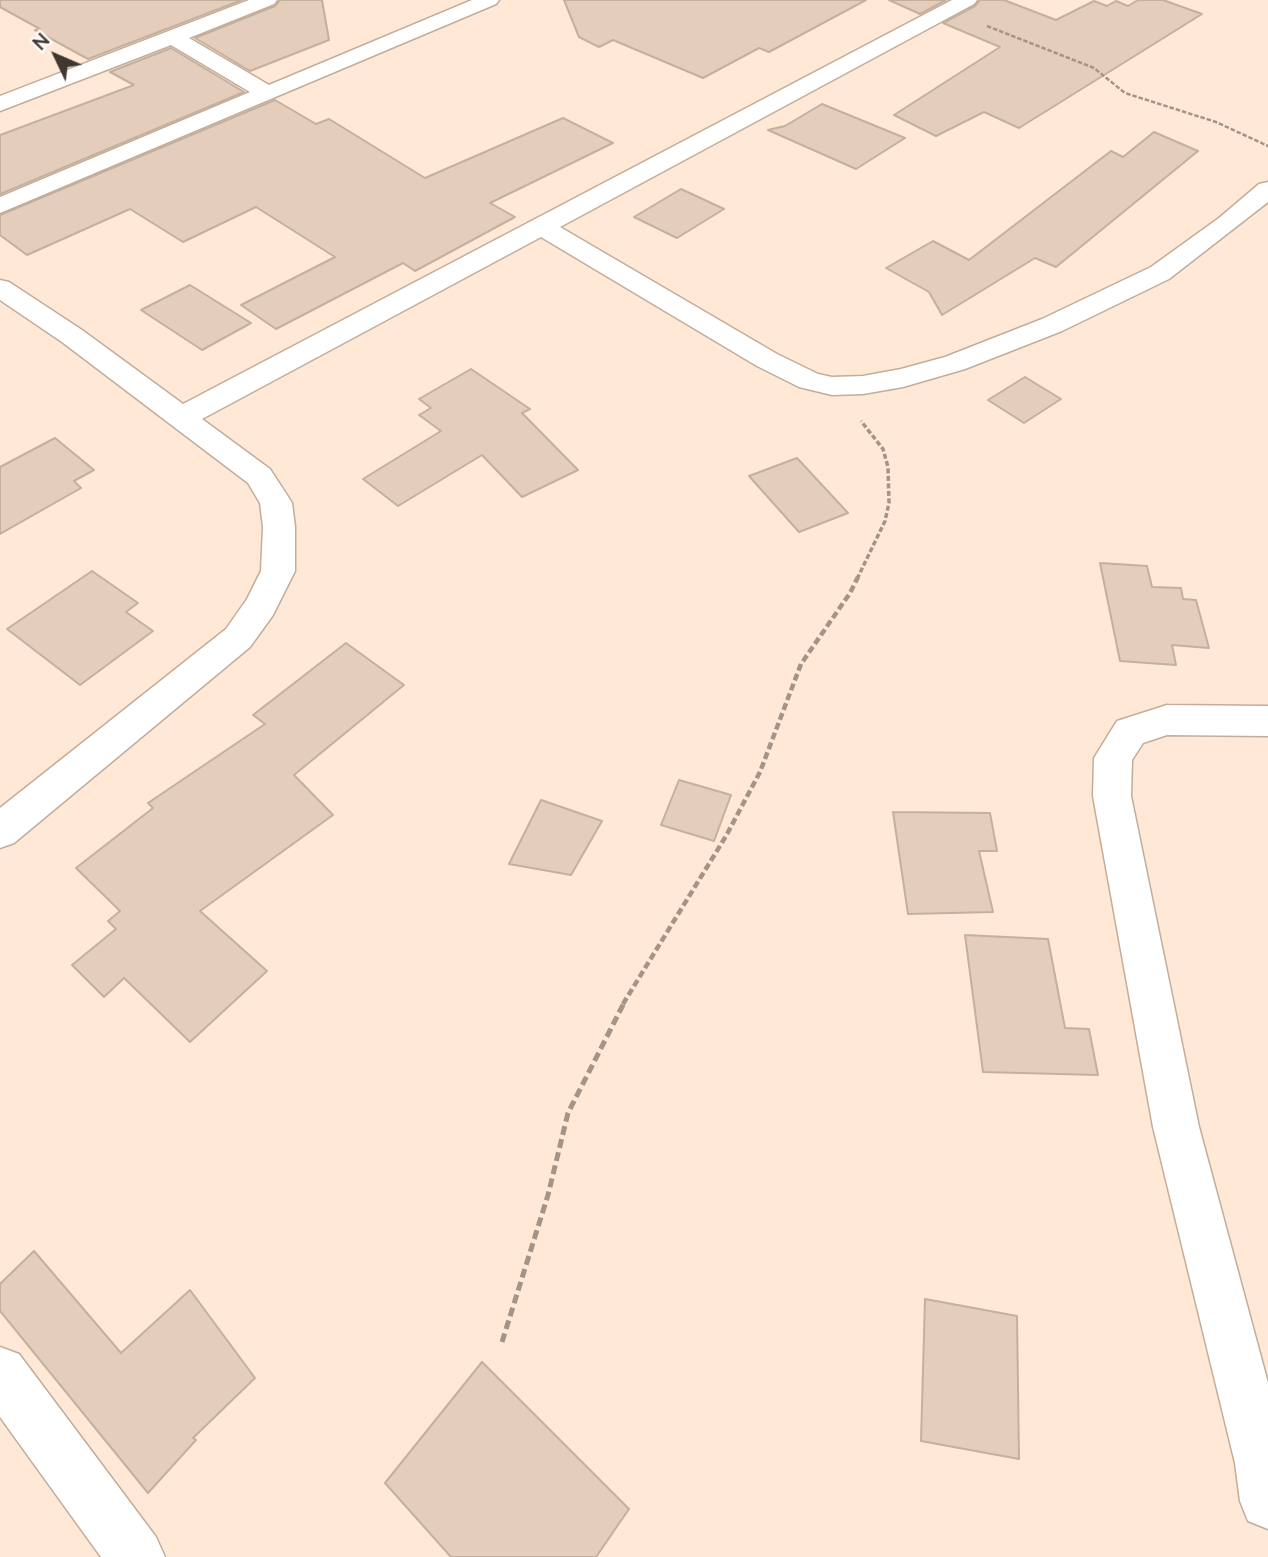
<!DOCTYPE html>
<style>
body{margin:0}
#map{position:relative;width:1268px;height:1557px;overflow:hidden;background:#ffe8d5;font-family:Mulish,sans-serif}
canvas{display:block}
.north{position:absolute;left:21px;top:21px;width:70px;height:70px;-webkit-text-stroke:5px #fdf9f5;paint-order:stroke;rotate:314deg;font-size:19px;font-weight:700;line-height:28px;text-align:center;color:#403730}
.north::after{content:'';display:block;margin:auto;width:24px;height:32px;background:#403730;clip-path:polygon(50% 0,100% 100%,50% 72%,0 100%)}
</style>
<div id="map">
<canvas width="1268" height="1557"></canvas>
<div class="north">N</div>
</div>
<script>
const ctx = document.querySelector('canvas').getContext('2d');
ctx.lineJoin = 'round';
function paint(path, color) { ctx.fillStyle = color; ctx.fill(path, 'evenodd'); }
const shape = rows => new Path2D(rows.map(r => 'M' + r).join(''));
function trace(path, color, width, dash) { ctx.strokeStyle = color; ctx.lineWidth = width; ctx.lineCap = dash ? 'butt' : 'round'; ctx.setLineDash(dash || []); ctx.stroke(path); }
const building = shape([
 [0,0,242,0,88,59,35,30,40,29,0,7,0,0],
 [280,0,322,0,329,40,250,71,195,38,275,6,280,0],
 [564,0,866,0,769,52,759,48,703,78,613,40,599,47,579,37,564,0],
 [889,0,946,0,920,14,889,0],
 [980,0,1004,0,1056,20,1094,1,1107,6,1116,1,1128,6,1138,0,1163,0,1202,14,1019,128,984,112,936,136,894,115,1000,47,943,23,975,6,980,0],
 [171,48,244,92,0,194,0,135,134,85,110,72,171,48],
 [275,100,316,124,329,119,425,178,563,118,613,143,490,203,515,217,415,271,403,263,276,329,241,305,335,257,256,207,183,242,130,209,27,255,0,235,0,215,275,100],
 [822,104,905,138,856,169,768,130,785,126,822,104],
 [1154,132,1198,151,1056,267,1035,258,942,315,929,292,886,268,933,241,969,260,1111,151,1123,157,1154,132],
 [681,189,724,209,677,238,634,217,681,189],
 [190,285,251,323,202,350,141,310,190,285],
 [471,369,530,409,522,413,578,470,522,497,482,455,398,506,363,479,441,431,419,415,431,408,419,399,471,369],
 [1025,377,1061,399,1024,423,988,400,1025,377],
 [55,438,94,470,74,481,81,488,0,534,0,467,55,438],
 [797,458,848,513,799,532,749,476,797,458],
 [1100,563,1147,566,1152,587,1181,588,1183,599,1196,600,1209,648,1172,645,1176,665,1120,661,1100,563],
 [92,571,138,603,126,612,153,631,80,685,7,629,92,571],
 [346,643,404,685,294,775,333,815,200,911,267,971,190,1042,124,978,104,997,72,965,116,929,108,921,120,911,76,868,153,808,148,803,265,724,253,715,346,643],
 [679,780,731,795,714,841,661,825,679,780],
 [541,800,602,821,571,875,509,864,541,800],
 [893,812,990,813,997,851,979,851,993,912,908,914,893,812],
 [965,935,1048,939,1065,1028,1089,1029,1098,1075,983,1072,965,935],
 [34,1251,121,1353,190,1290,255,1378,193,1438,196,1440,148,1493,0,1311,0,1284,34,1251],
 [925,1299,1017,1316,1019,1459,921,1441,925,1299],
 [482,1362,629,1509,596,1557,451,1557,385,1483,482,1362]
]);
paint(building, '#e4cebb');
trace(building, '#c5af9d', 2);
const street = shape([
 [249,0,277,0,274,4,189,38,269,85,472,0,499,0,496,4,0,213,0,197,250,92,171,45,0,111,0,96,249,0],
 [952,0,977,0,974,4,560,227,777,354,818,374,832,377,863,376,901,369,945,357,1042,319,1151,267,1219,218,1259,184,1268,182,1268,202,1169,279,1062,331,965,369,903,387,863,394,832,395,799,387,757,366,541,237,202,419,270,469,287,495,292,503,295,527,295,571,273,615,250,647,14,843,0,848,0,808,226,629,247,599,261,571,263,527,260,503,248,483,62,342,0,300,0,280,9,282,82,330,183,404,952,0],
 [1167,705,1268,706,1268,736,1167,735,1143,743,1132,760,1131,796,1199,1127,1268,1383,1268,1529,1248,1521,1240,1501,1235,1463,1153,1127,1093,796,1094,758,1117,721,1167,705],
 [0,1347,19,1354,156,1537,165,1557,101,1557,0,1417,0,1347]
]);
trace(street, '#c2ad9b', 3);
trace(shape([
 [987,26,1094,68,1125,93,1216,122,1268,146]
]), '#a49487', 2.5, [4.5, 2]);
trace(shape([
 [857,579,885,521,889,503,888,467,883,449,861,421]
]), '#a49487', 3.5, [5, 2.5]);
trace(shape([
 [623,1004,726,836,760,772,801,664,850,593,858,577]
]), '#a49487', 4.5, [7, 3.5]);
trace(shape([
 [502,1342,548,1195,568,1113,624,1003]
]), '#a49487', 5, [9, 4.5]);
paint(street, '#fff');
</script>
